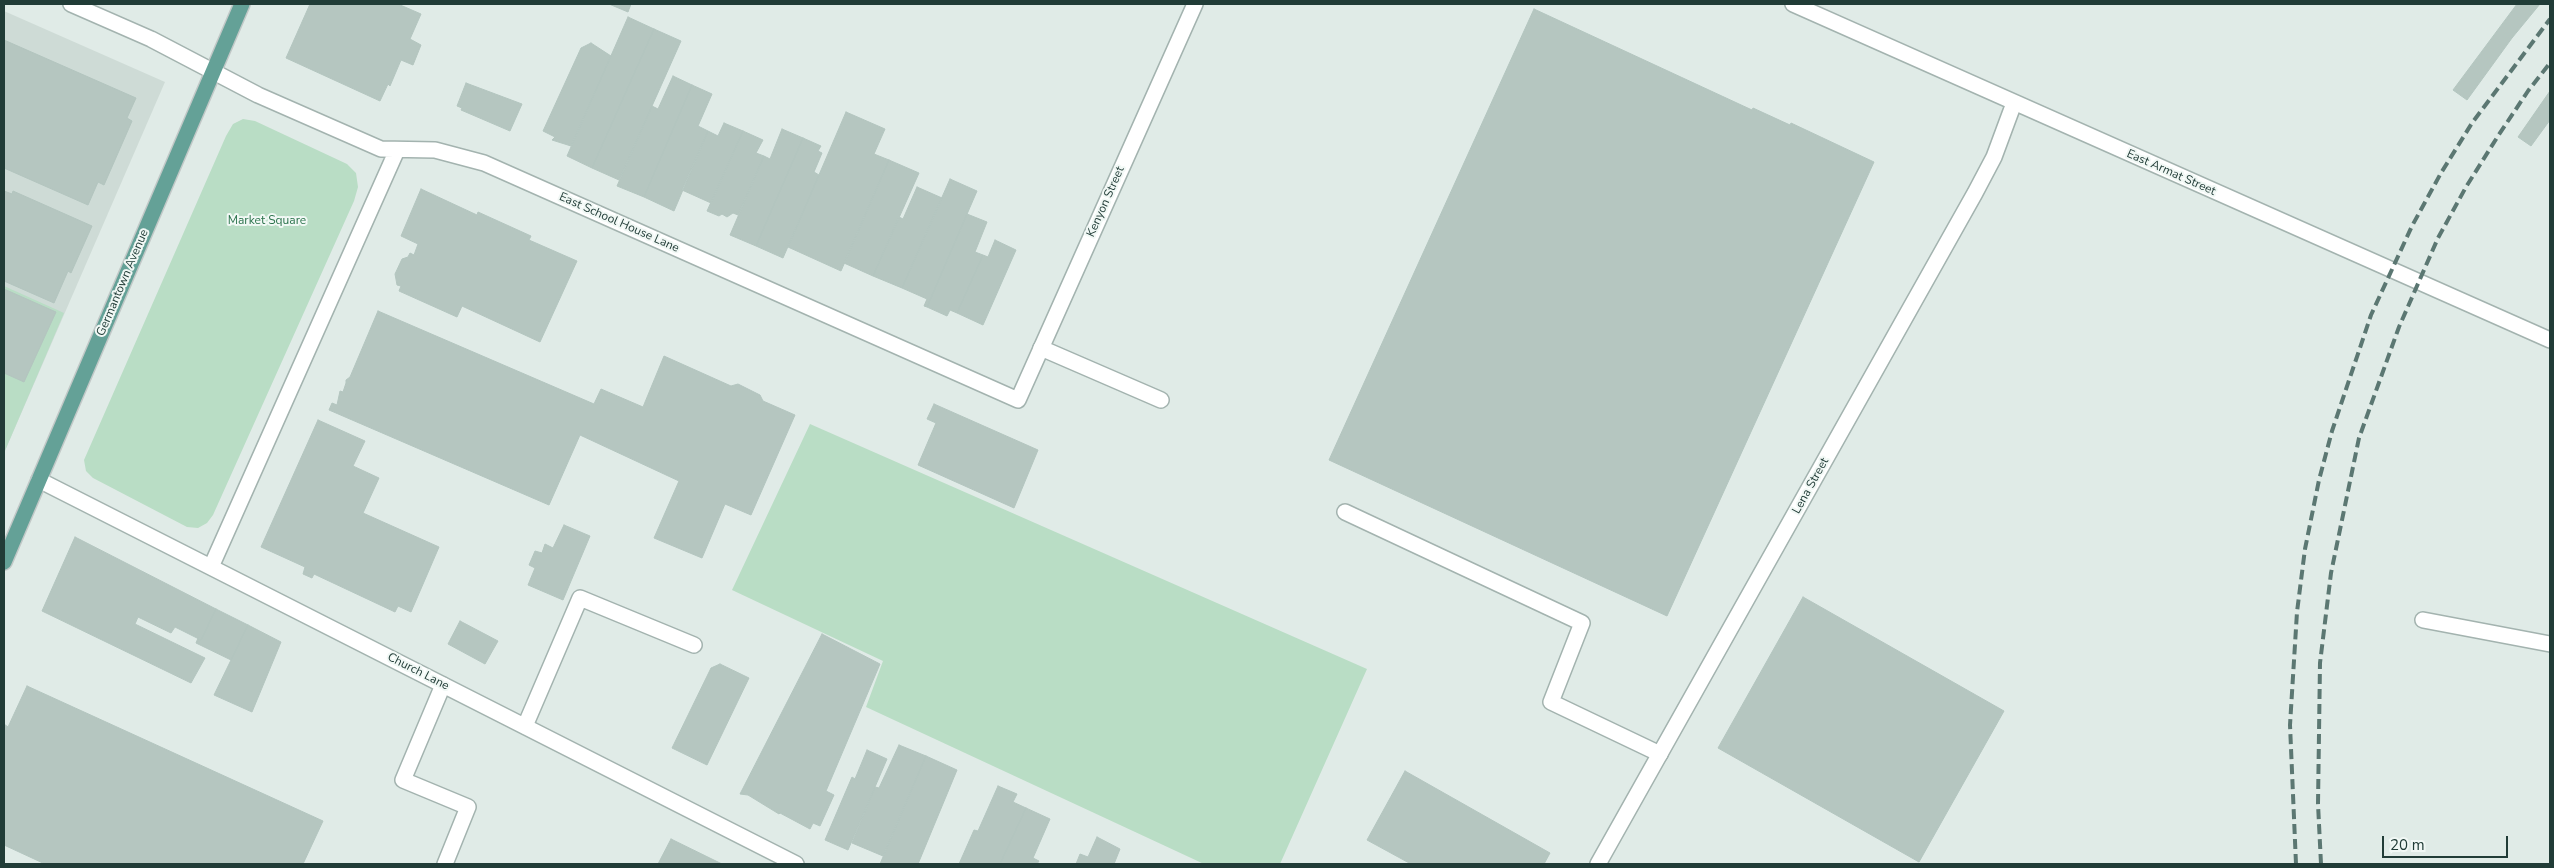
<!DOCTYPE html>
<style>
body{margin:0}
#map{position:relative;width:2554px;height:868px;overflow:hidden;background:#e0ebe7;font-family:"Nunito Sans",sans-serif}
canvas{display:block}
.frame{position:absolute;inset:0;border:5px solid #213c37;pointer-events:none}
.scale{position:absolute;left:2382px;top:836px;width:126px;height:22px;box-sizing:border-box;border:2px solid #213c37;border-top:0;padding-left:6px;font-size:15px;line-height:18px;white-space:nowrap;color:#213c37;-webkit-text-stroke:4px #f1f8f5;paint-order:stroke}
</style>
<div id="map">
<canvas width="2554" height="868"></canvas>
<div class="frame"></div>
<div class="scale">20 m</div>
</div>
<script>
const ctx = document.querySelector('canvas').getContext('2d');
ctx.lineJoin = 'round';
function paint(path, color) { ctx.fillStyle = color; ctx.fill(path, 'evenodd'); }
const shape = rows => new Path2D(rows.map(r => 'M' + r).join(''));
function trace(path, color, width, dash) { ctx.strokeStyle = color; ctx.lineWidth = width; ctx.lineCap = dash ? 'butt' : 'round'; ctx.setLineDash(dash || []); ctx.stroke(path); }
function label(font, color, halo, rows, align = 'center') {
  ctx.font = font + ' "Nunito Sans",sans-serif'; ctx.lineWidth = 4; ctx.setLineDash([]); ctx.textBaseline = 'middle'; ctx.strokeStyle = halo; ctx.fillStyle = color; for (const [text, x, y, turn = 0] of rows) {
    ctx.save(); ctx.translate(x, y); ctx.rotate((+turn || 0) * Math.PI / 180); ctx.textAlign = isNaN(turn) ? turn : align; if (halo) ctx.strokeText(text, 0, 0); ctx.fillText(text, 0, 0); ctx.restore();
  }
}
paint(shape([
 [4,11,165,82,4,453]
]), '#cedbd6');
paint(shape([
 [243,119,255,121,347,164,356,173,358,187,354,201,213,515,207,523,198,528,187,527,93,478,86,471,84,460,226,136,233,124],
 [4,286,64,313,4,453],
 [810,424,1367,669,1280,864,1204,864,866,707,883,661,732,590]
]), '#b9ddc5');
const building = shape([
 [310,4,398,4,421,14,410,39,421,45,413,65,401,60,390,86,388,84,380,101,286,58,310,4],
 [609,4,631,4,628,12,609,4],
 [2517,4,2540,4,2512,38,2467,100,2453,90,2517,4],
 [1534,9,1752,110,1753,108,1790,125,1791,123,1874,162,1667,616,1329,460,1534,9],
 [628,17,654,29,592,168,567,156,628,17],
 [654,29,681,41,619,180,592,168,654,29],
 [4,40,136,98,127,118,132,121,104,185,98,182,88,205,4,168,4,40],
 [591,43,611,56,571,146,552,140,555,137,543,131,581,48,591,43],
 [673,76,692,85,644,197,617,186,652,106,658,109,673,76],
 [466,83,522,104,510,131,461,110,462,108,457,106,466,83],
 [692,85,712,94,698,126,708,131,674,211,644,197,692,85],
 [2550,91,2550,120,2531,146,2518,137,2550,91],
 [846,112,885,129,874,154,889,160,841,271,788,247,846,112],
 [724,123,743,131,711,203,682,190,708,131,718,136,724,123],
 [782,129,803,138,756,246,730,235,764,156,770,159,782,129],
 [743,131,763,140,756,153,764,156,738,215,733,213,727,217,722,214,719,216,707,211,743,131],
 [803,138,821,146,818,151,822,153,814,172,819,175,783,258,756,246,803,138],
 [889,160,919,173,873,276,844,263,889,160],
 [950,179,977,191,927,307,924,306,927,299,902,288,950,179],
 [917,187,942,198,902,288,873,276,899,217,903,219,917,187],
 [421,189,477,215,478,212,531,236,529,240,577,261,540,342,462,306,457,317,399,291,401,286,397,285,395,274,402,259,408,257,410,253,414,255,418,244,401,236,421,189],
 [4,191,12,194,13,191,92,226,71,273,68,271,54,303,4,281,4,191],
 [967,214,987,222,975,252,983,255,957,313,950,310,947,316,927,307,967,214],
 [995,240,1016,250,983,325,957,313,983,255,988,257,995,240],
 [4,289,56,312,24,382,4,373,4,289],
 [378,311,594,404,601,389,643,407,664,356,731,386,738,384,760,395,763,401,795,415,751,515,725,504,702,558,654,538,679,481,580,435,549,505,329,410,332,403,337,405,340,391,343,392,346,383,346,380,350,377,378,311],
 [934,404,1038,450,1014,508,918,465,936,423,927,419,934,404],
 [318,420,365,441,353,466,379,478,363,513,439,547,411,612,398,606,395,612,314,574,312,578,303,574,305,567,261,547,318,420],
 [564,525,590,536,563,600,528,585,535,568,529,565,535,551,542,553,545,544,553,548,564,525],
 [75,537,216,609,201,640,175,627,171,633,138,617,135,624,205,658,191,683,42,611,75,537],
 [1803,597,2004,711,1919,862,1718,748,1803,597],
 [216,609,248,625,231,660,196,643,198,638,201,640,216,609],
 [460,621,498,641,485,664,448,644,460,621],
 [248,625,281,642,252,712,214,695,248,625],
 [822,634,880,664,826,791,834,795,820,826,813,823,810,829,780,813,779,814,748,795,740,794,822,634],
 [720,664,749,678,707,765,672,748,711,668,720,664],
 [27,686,323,821,303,864,45,864,4,845,4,724,8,727,27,686],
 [899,745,926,756,883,856,852,843,875,787,879,788,899,745],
 [867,750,887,759,848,850,825,840,852,777,855,779,867,750],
 [926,756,957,770,918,864,880,864,926,756],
 [1405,771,1550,853,1544,864,1411,864,1367,840,1405,771],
 [998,786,1017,794,1013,802,1026,808,1000,864,959,864,974,830,978,831,998,786],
 [1026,808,1050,819,1033,858,1039,861,1037,864,1000,864,1026,808],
 [1097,837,1120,849,1114,864,1076,864,1080,854,1088,857,1097,837],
 [671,839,722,864,658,864,671,839]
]);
paint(building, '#b5c6c0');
trace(building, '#b3c5bf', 1);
const lane = shape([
 [1041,348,1161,400],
 [1345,512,1582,623,1551,702,1660,754],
 [2423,620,2550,644],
 [443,685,403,780,468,807,445,864],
 [525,726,580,598,694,645]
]);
const street = shape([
 [71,4,151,39,258,95,381,149,435,150,484,163,1018,400,1195,4],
 [1793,4,2550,340],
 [39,480,796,864],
 [211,567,397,150],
 [1598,864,1975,193,1994,157,2014,103]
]);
const primary = shape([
 [4,562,242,4]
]);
trace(lane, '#a3b3af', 18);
trace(street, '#a3b3af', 18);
trace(primary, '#c1c8c7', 18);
trace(lane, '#fff', 15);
trace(street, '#fff', 15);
trace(primary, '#64a197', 15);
trace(shape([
 [2296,864,2290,725,2297,612,2305,549,2319,480,2332,431,2371,315,2412,226,2441,173,2472,123,2550,19],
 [2321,864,2318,804,2320,663,2331,573,2359,438,2399,327,2438,238,2466,187,2498,136,2528,91,2550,63]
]), '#5b7772', 4, [10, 5]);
label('12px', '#213c37', '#f1f8f5', [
 ["East Armat Street",2171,173,24],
 ["Kenyon Street",1106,202,-66],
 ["East School House Lane",619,223,24],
 ["Germantown Avenue",123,283,-67],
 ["Lena Street",1811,486,-61],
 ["Church Lane",418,672,27]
]);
label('12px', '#2b734c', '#f1f8f5', [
 ["Market Square",267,221]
]);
</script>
